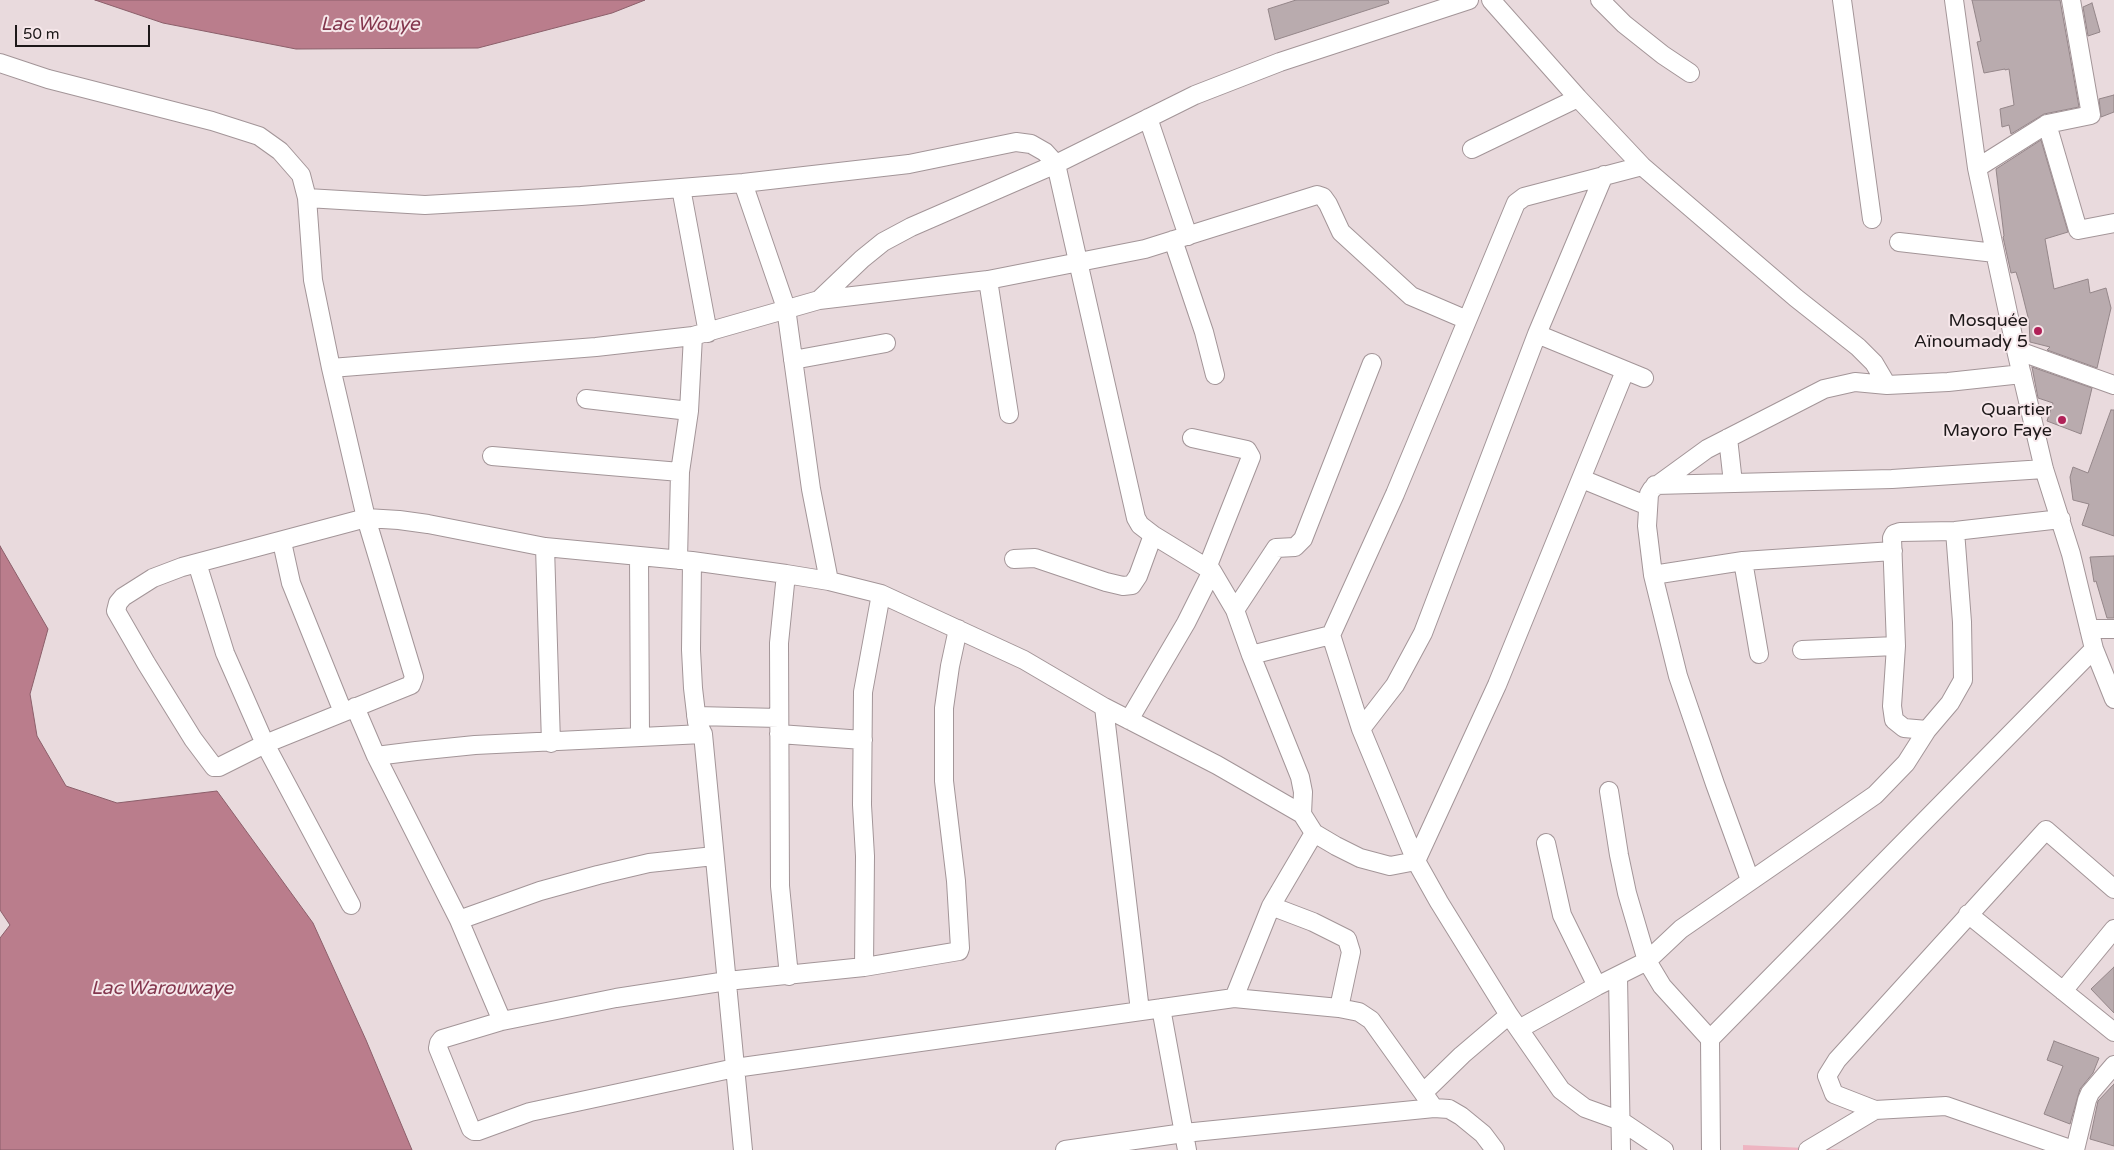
<!DOCTYPE html>
<meta charset="utf-8">
<style>
body{margin:0}
#map{position:relative;width:2114px;height:1150px;overflow:hidden;background:#e9dadd;font-family:"Varela Round",sans-serif}
canvas{display:block}
.scale{position:absolute;left:15px;top:25px;width:135px;height:22px;box-sizing:border-box;border:2px solid #1d1819;border-top:0;padding-left:6px;font-size:15px;line-height:18px;white-space:nowrap;color:#1d1819;-webkit-text-stroke:4px #f6e7ea;paint-order:stroke}
</style>
<div id="map">
<canvas width="2114" height="1150"></canvas>
<div class="scale">50 m</div>
</div>
<script>
const ctx = document.querySelector('canvas').getContext('2d');
ctx.lineJoin = 'round';
function paint(path, color) { ctx.fillStyle = color; ctx.fill(path, 'evenodd'); }
const shape = rows => new Path2D(rows.map(r => 'M' + r).join(''));
function trace(path, color, width, dash) { ctx.strokeStyle = color; ctx.lineWidth = width; ctx.lineCap = dash ? 'butt' : 'round'; ctx.setLineDash(dash || []); ctx.stroke(path); }
function label(font, color, halo, rows, align = 'center') {
  ctx.font = font + ' "Varela Round",sans-serif'; ctx.lineWidth = 4; ctx.setLineDash([]); ctx.textBaseline = 'middle'; ctx.strokeStyle = halo; ctx.fillStyle = color; for (const [text, x, y, turn = 0] of rows) {
    ctx.save(); ctx.translate(x, y); ctx.rotate((+turn || 0) * Math.PI / 180); ctx.textAlign = isNaN(turn) ? turn : align; if (halo) ctx.strokeText(text, 0, 0); ctx.fillText(text, 0, 0); ctx.restore();
  }
}
paint(shape([
 [1743,1145,1845,1150,1743,1150]
]), '#eeb4c1');
const water = shape([
 [95,0,645,0,612,13,478,48,296,49,163,23,95,0],
 [0,546,48,629,30,694,37,736,66,786,117,803,217,791,313,923,366,1040,412,1150,0,1150,0,938,10,925,0,910,0,546]
]);
paint(water, '#ba7d8c');
trace(water, '#8b5f6a', 1);
const building = shape([
 [1296,0,1388,0,1389,3,1275,40,1268,9,1296,0],
 [1972,0,2060,0,2079,107,2044,114,2011,134,2009,125,2002,127,2000,109,2014,105,2009,69,2005,70,2005,69,1984,73,1977,42,1981,41,1972,0],
 [2092,3,2100,32,2088,36,2083,7,2092,3],
 [2114,95,2114,112,2101,117,2099,99,2114,95],
 [2041,140,2068,232,2045,239,2054,289,2088,279,2090,293,2106,288,2111,308,2097,368,2047,350,2050,347,2030,342,2029,321,2020,285,2016,272,2011,273,2003,237,2004,236,1996,169,2041,140],
 [2032,367,2092,388,2081,434,2047,421,2053,403,2038,398,2032,367],
 [2111,410,2114,410,2114,536,2082,525,2089,504,2073,500,2070,477,2073,467,2088,473,2111,410],
 [2114,556,2114,618,2107,618,2096,581,2094,582,2090,557,2114,556],
 [2114,967,2114,1013,2091,989,2114,967],
 [2054,1041,2099,1058,2093,1073,2080,1089,2070,1124,2044,1114,2063,1066,2047,1060,2054,1041],
 [2114,1084,2114,1146,2090,1139,2098,1101,2114,1084]
]);
paint(building, '#b9abae');
trace(building, '#948689', 1);
const street = shape([
 [1491,0,1578,98,1642,166,1796,298,1858,347,1874,363,1887,385],
 [1600,0,1624,24,1663,55,1690,73],
 [1842,0,1872,219],
 [1954,0,1977,168,2016,350,2044,469,2071,554,2094,649,2114,699],
 [0,63,48,79,212,121,259,136,280,151,301,175,307,198,313,280,331,368,366,518,414,677,411,685,265,744,219,767,214,767,193,739,146,663,116,611,118,603,123,597,153,578,182,567,366,518,399,520,428,524,545,547,692,561,786,574,829,581,881,594,1024,660,1104,707,1217,765,1302,814,1314,833,1336,846,1360,858,1390,866,1416,861,1497,685,1625,371],
 [1148,118,1188,236],
 [2047,124,2078,230,2114,223],
 [1472,149,1578,98],
 [1642,166,1524,197,1516,203,1395,494,1331,635,1361,729,1416,861,1439,902,1509,1015,1561,1090,1585,1108,1621,1121,1664,1150],
 [1977,168,2047,124,2091,115,2071,0],
 [743,183,786,308,811,489,829,581],
 [681,188,708,333],
 [307,198,425,205,581,196,743,183,909,164,1016,142,1031,144,1045,152,1056,164,1136,518,1140,525,1153,535,1212,571,1235,610,1251,655,1300,777,1303,792,1302,814],
 [1173,240,1204,332,1215,375],
 [1899,242,1995,253],
 [988,280,1009,414],
 [819,300,988,280,1145,249,1317,195,1323,197,1328,204,1341,232,1411,296,1467,320],
 [1537,334,1644,378],
 [2016,350,2114,385],
 [793,360,886,343],
 [331,368,596,347,693,336,819,300,862,259,883,242,911,227,1056,164,1195,95,1280,62,1469,0],
 [586,399,689,411],
 [1192,438,1247,450,1251,457,1207,568],
 [1728,438,1733,483],
 [492,456,680,472],
 [1582,479,1648,506],
 [1655,485,1892,479,2044,469],
 [282,542,291,583,343,712],
 [545,547,551,743],
 [639,556,640,736],
 [1014,559,1035,558,1106,582,1123,586,1132,585,1138,576,1153,535],
 [678,560,680,472,689,411,693,336],
 [692,561,691,650,693,688,697,722,703,734,743,1150],
 [1743,561,1759,654],
 [197,563,225,653,265,744,351,905],
 [786,574,779,643,780,886,789,976],
 [1653,575,1743,561,1893,551],
 [1235,610,1276,548,1295,547,1303,539,1372,363],
 [958,629,950,666,944,708,944,781,956,881,960,948,959,951,864,967,727,981,616,998,502,1021,442,1039,439,1043,438,1048,471,1129,474,1131,478,1131,530,1112,735,1068,1234,998,1339,1008,1359,1012,1371,1020,1434,1108],
 [2089,629,2114,629],
 [1802,650,1896,646],
 [1251,655,1331,635],
 [355,707,376,756,459,920,502,1021],
 [1104,707,1140,1011],
 [696,716,779,718],
 [1129,720,1186,623,1212,571],
 [1361,729,1395,685,1423,633,1537,334,1604,175],
 [1927,730,1904,728,1894,720,1892,706,1896,646,1892,538,1894,534,1900,532,1955,531,2061,519],
 [779,734,863,740],
 [376,756,416,751,475,745,703,734],
 [1609,791,1619,855,1627,893,1647,961,1662,986,1710,1039,1711,1150],
 [1546,843,1562,915,1597,986],
 [1750,880,1715,784,1678,676,1653,575,1647,526,1649,494,1652,489,1707,449,1824,389,1855,382,1887,385,1948,382,2022,374],
 [1271,906,1313,922,1347,939,1351,952,1339,1008],
 [1968,914,2114,1032],
 [459,920,540,891,598,875,649,863,714,856],
 [864,967,865,856,862,805,863,692,881,594],
 [1618,976,1621,1150],
 [2063,991,2114,929],
 [1234,998,1271,906,1314,833],
 [1161,1008,1187,1150],
 [1519,1029,1597,986,1647,961,1681,929,1875,795,1906,763,1927,730,1950,703,1963,680,1962,622,1955,531],
 [1710,1039,2094,649],
 [1424,1092,1462,1055,1509,1015],
 [1065,1150,1184,1133,1434,1108,1449,1109,1461,1116,1483,1134,1495,1150],
 [1808,1150,1875,1110],
 [2073,1150,1946,1106,1875,1110,1834,1094,1827,1076,1837,1060,2046,830,2114,889],
 [2075,1150,2087,1100,2090,1093,2114,1065]
]);
trace(street, '#a39598', 20);
trace(street, '#fff', 18);
for (const [x, y, r, color] of [
 [2038,331,5,"#b02158"],
 [2062,420,5,"#b02158"]
]) { const dot = new Path2D(); dot.arc(x, y, r, 0, 2 * Math.PI); ctx.fillStyle = color; ctx.fill(dot); trace(dot, '#f6e7ea', 2); }
label('18px', '#1d1819', '#f6e7ea', [
 ["Mosquée",2028,321],
 ["Aïnoumady 5",2028,342],
 ["Quartier",2052,410],
 ["Mayoro Faye",2052,431]
], 'right');
label('italic 19px', '#83364d', '#f6e7ea', [
 ["Lac Wouye",370,25],
 ["Lac Warouwaye",162,989]
]);
</script>
